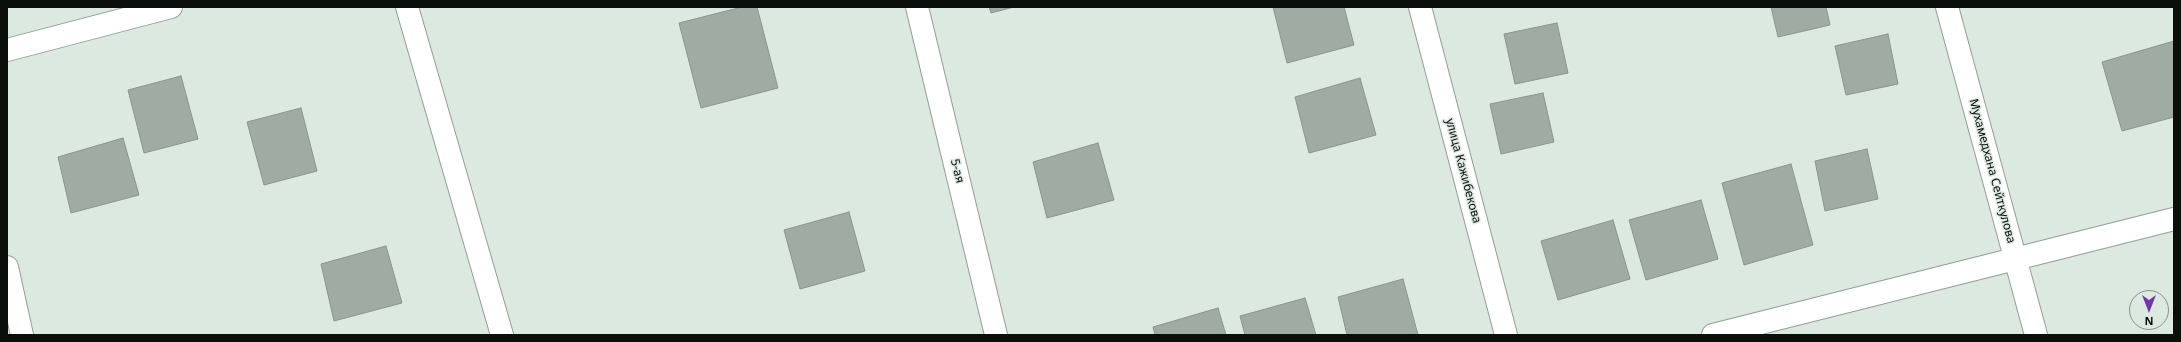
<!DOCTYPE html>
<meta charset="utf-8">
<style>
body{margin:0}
#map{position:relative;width:2181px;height:342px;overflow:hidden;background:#dce9e0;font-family:"Noto Sans",sans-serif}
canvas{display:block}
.frame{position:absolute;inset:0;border:8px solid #0b0f0c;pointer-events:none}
.north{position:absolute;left:2129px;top:290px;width:40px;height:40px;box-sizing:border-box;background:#dce9e0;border:1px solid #88928b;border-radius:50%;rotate:180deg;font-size:11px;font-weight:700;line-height:16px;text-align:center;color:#0b0f0c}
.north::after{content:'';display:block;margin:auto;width:14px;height:18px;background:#7536ab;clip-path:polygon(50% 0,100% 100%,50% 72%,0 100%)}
</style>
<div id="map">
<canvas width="2181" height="342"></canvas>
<div class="frame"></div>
<div class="north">N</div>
</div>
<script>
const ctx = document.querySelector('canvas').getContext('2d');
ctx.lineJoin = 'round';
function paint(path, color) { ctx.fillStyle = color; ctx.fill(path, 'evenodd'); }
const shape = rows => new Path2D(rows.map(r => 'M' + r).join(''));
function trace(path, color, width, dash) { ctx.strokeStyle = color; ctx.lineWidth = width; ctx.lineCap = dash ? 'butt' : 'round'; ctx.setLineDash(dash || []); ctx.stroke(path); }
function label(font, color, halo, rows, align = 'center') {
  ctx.font = font + ' "Noto Sans",sans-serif'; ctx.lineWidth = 3; ctx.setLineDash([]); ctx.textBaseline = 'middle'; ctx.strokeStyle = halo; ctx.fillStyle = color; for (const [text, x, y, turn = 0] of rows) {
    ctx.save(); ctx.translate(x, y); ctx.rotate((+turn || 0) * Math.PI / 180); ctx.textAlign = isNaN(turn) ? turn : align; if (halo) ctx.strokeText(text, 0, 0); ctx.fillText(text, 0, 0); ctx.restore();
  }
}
const building = shape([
 [742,7,757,7,778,88,701,108,679,23,742,7],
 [989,7,1014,7,991,13,989,7],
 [1273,7,1344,7,1354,45,1287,63,1273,7],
 [1771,7,1826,7,1830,25,1778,37,1771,7],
 [1557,23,1568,73,1515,84,1504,34,1557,23],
 [1888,34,1898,84,1846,95,1835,46,1888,34],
 [2174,41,2174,117,2122,131,2102,62,2174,41],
 [181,76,198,139,144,153,128,90,181,76],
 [1360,78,1376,135,1309,153,1295,97,1360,78],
 [1543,93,1554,142,1501,154,1490,104,1543,93],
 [301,108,317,171,264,185,247,122,301,108],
 [123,138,139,195,71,213,58,157,123,138],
 [1098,143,1114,200,1047,218,1033,162,1098,143],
 [1867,149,1878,199,1825,211,1815,161,1867,149],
 [1791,164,1813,245,1744,265,1722,183,1791,164],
 [1701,200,1718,259,1646,280,1629,220,1701,200],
 [849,212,865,271,800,289,784,230,849,212],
 [1613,220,1630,279,1558,300,1541,241,1613,220],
 [386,246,402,303,334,321,321,264,386,246],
 [1403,279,1418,335,1347,335,1338,297,1403,279],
 [1305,298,1316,335,1245,335,1240,316,1305,298],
 [1218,308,1226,335,1155,335,1153,327,1218,308]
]);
paint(building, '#9faba3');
trace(building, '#89958d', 1);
const minor = shape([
 [407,7,502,335],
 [917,7,996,335],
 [1420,7,1506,335],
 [1947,7,2036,335],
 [7,50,171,7],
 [7,267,22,335],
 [1713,335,2174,219]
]);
trace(minor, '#929e95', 24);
trace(minor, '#fff', 22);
label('12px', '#0b0f0c', '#dce9e0', [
 ["5-ая",957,171,76],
 ["улица Кажибекова",1463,171,75],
 ["Мухамедхана Сейткулова",1992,171,75]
]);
</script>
